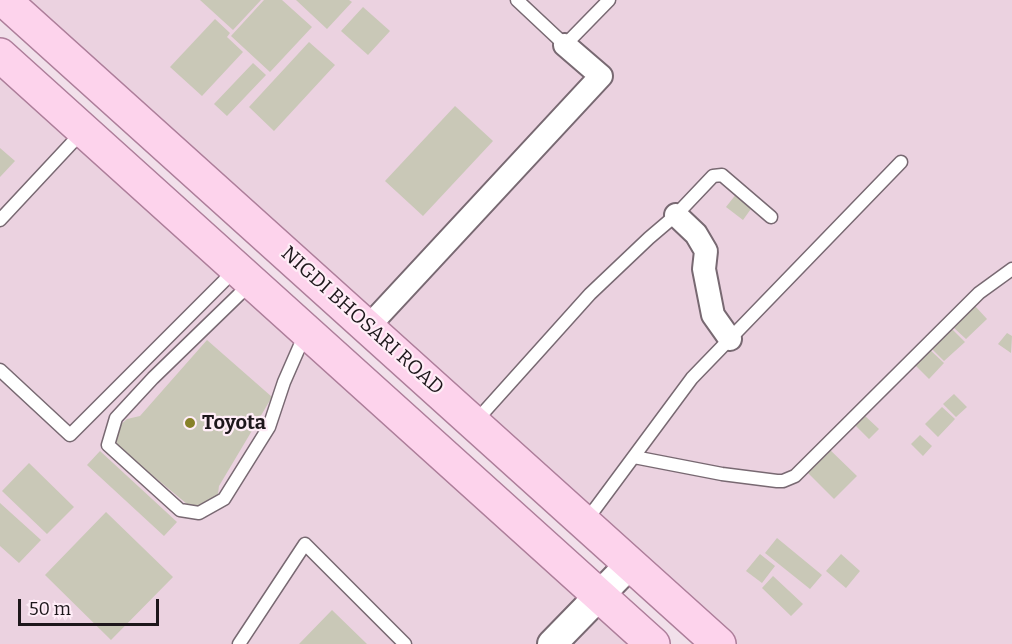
<!DOCTYPE html>
<style>
body{margin:0}
#map{position:relative;width:1012px;height:644px;overflow:hidden;background:#f1e0ea;font-family:Bitter,serif}
canvas{display:block}
.scale{position:absolute;left:18px;top:599px;width:141px;height:27px;box-sizing:border-box;border:3px solid #1d171b;border-top:0;padding-left:8px;font-size:18px;line-height:21px;white-space:nowrap;color:#1d171b;-webkit-text-stroke:4px #ffedf7;paint-order:stroke}
</style>
<div id="map">
<canvas width="1012" height="644"></canvas>
<div class="scale">50 m</div>
</div>
<script>
const ctx = document.querySelector('canvas').getContext('2d');
ctx.lineJoin = 'round';
function paint(path, color) { ctx.fillStyle = color; ctx.fill(path, 'evenodd'); }
const shape = rows => new Path2D(rows.map(r => 'M' + r).join(''));
function trace(path, color, width, dash) { ctx.strokeStyle = color; ctx.lineWidth = width; ctx.lineCap = dash ? 'butt' : 'round'; ctx.setLineDash(dash || []); ctx.stroke(path); }
function label(font, color, halo, rows, align = 'center') {
  ctx.font = font + ' Bitter,serif'; ctx.lineWidth = 4.5; ctx.setLineDash([]); ctx.textBaseline = 'middle'; ctx.strokeStyle = halo; ctx.fillStyle = color; for (const [text, x, y, turn = 0] of rows) {
    ctx.save(); ctx.translate(x, y); ctx.rotate((+turn || 0) * Math.PI / 180); ctx.textAlign = isNaN(turn) ? turn : align; if (halo) ctx.strokeText(text, 0, 0); ctx.fillText(text, 0, 0); ctx.restore();
  }
}
paint(shape([
 [12,0,1012,0,1012,644,731,644],
 [0,66,642,644,0,644]
]), '#ebd2e0');
paint(shape([
 [200,0,261,0,233,30],
 [264,0,282,0,312,27,270,72,231,36],
 [296,0,349,0,352,2,327,29],
 [363,7,390,31,368,55,341,31],
 [215,19,230,33,227,37,243,52,202,96,170,67],
 [309,42,335,65,274,131,249,107],
 [253,63,266,75,227,116,214,104],
 [455,106,493,141,423,216,385,181],
 [0,148,15,161,0,177],
 [737,193,753,206,743,220,726,207],
 [975,306,987,319,966,339,953,327],
 [952,329,965,342,944,361,931,348],
 [1007,333,1012,336,1011,353,998,344],
 [207,340,272,397,219,486,218,494,206,505,195,506,187,504,117,446,115,435,118,427,127,419,140,416],
 [928,348,944,363,929,379,913,363],
 [954,394,967,407,956,417,943,404],
 [942,407,955,419,938,437,925,424],
 [864,415,879,429,869,439,855,425],
 [920,435,932,446,923,456,911,444],
 [827,447,857,476,834,499,805,470],
 [100,451,177,522,164,536,87,465],
 [29,463,74,507,47,534,2,491],
 [0,503,41,540,19,563,0,546],
 [106,512,173,577,111,640,45,575],
 [777,538,822,575,810,589,765,553],
 [760,554,775,566,762,583,746,571],
 [841,554,860,571,846,588,826,571],
 [773,576,803,604,791,616,762,588],
 [332,610,367,644,299,644]
]), '#c9c8b7');
const service = shape([
 [517,0,565,45,609,0],
 [0,220,83,131],
 [251,283,153,378,116,418,108,445,180,510,199,513,224,499,269,427,284,382,305,334],
 [0,370,70,435,236,269],
 [475,422,590,294,649,238,676,215,713,176,722,175,771,217],
 [634,457,722,474,777,481,783,481,795,476,979,293,1012,269],
 [586,521,692,378,901,162],
 [239,644,305,544,405,644]
]);
const minor = shape([
 [676,215,696,234,706,251,704,269,713,315,730,339],
 [368,327,601,76,565,45]
]);
const tertiary = shape([
 [552,644,630,564]
]);
const primary = shape([
 [4,0,719,644],
 [0,55,653,644]
]);
trace(service, '#786972', 15);
trace(minor, '#786972', 26);
trace(tertiary, '#786972', 32);
trace(primary, '#ad7e9a', 36);
trace(service, '#fff', 12);
trace(minor, '#fff', 22);
trace(tertiary, '#fff', 28);
trace(primary, '#fdd3ec', 33);
for (const [x, y, r, color] of [
 [190,423,6,"#878128"]
]) { const dot = new Path2D(); dot.arc(x, y, r, 0, 2 * Math.PI); ctx.fillStyle = color; ctx.fill(dot); trace(dot, '#ffedf7', 2); }
label('20px', '#1d171b', '#ffedf7', [
 ["NIGDI BHOSARI ROAD",362,321,42]
]);
label('bold 20px', '#1d171b', '#ffedf7', [
 ["Toyota",202,423]
], 'left');
</script>
